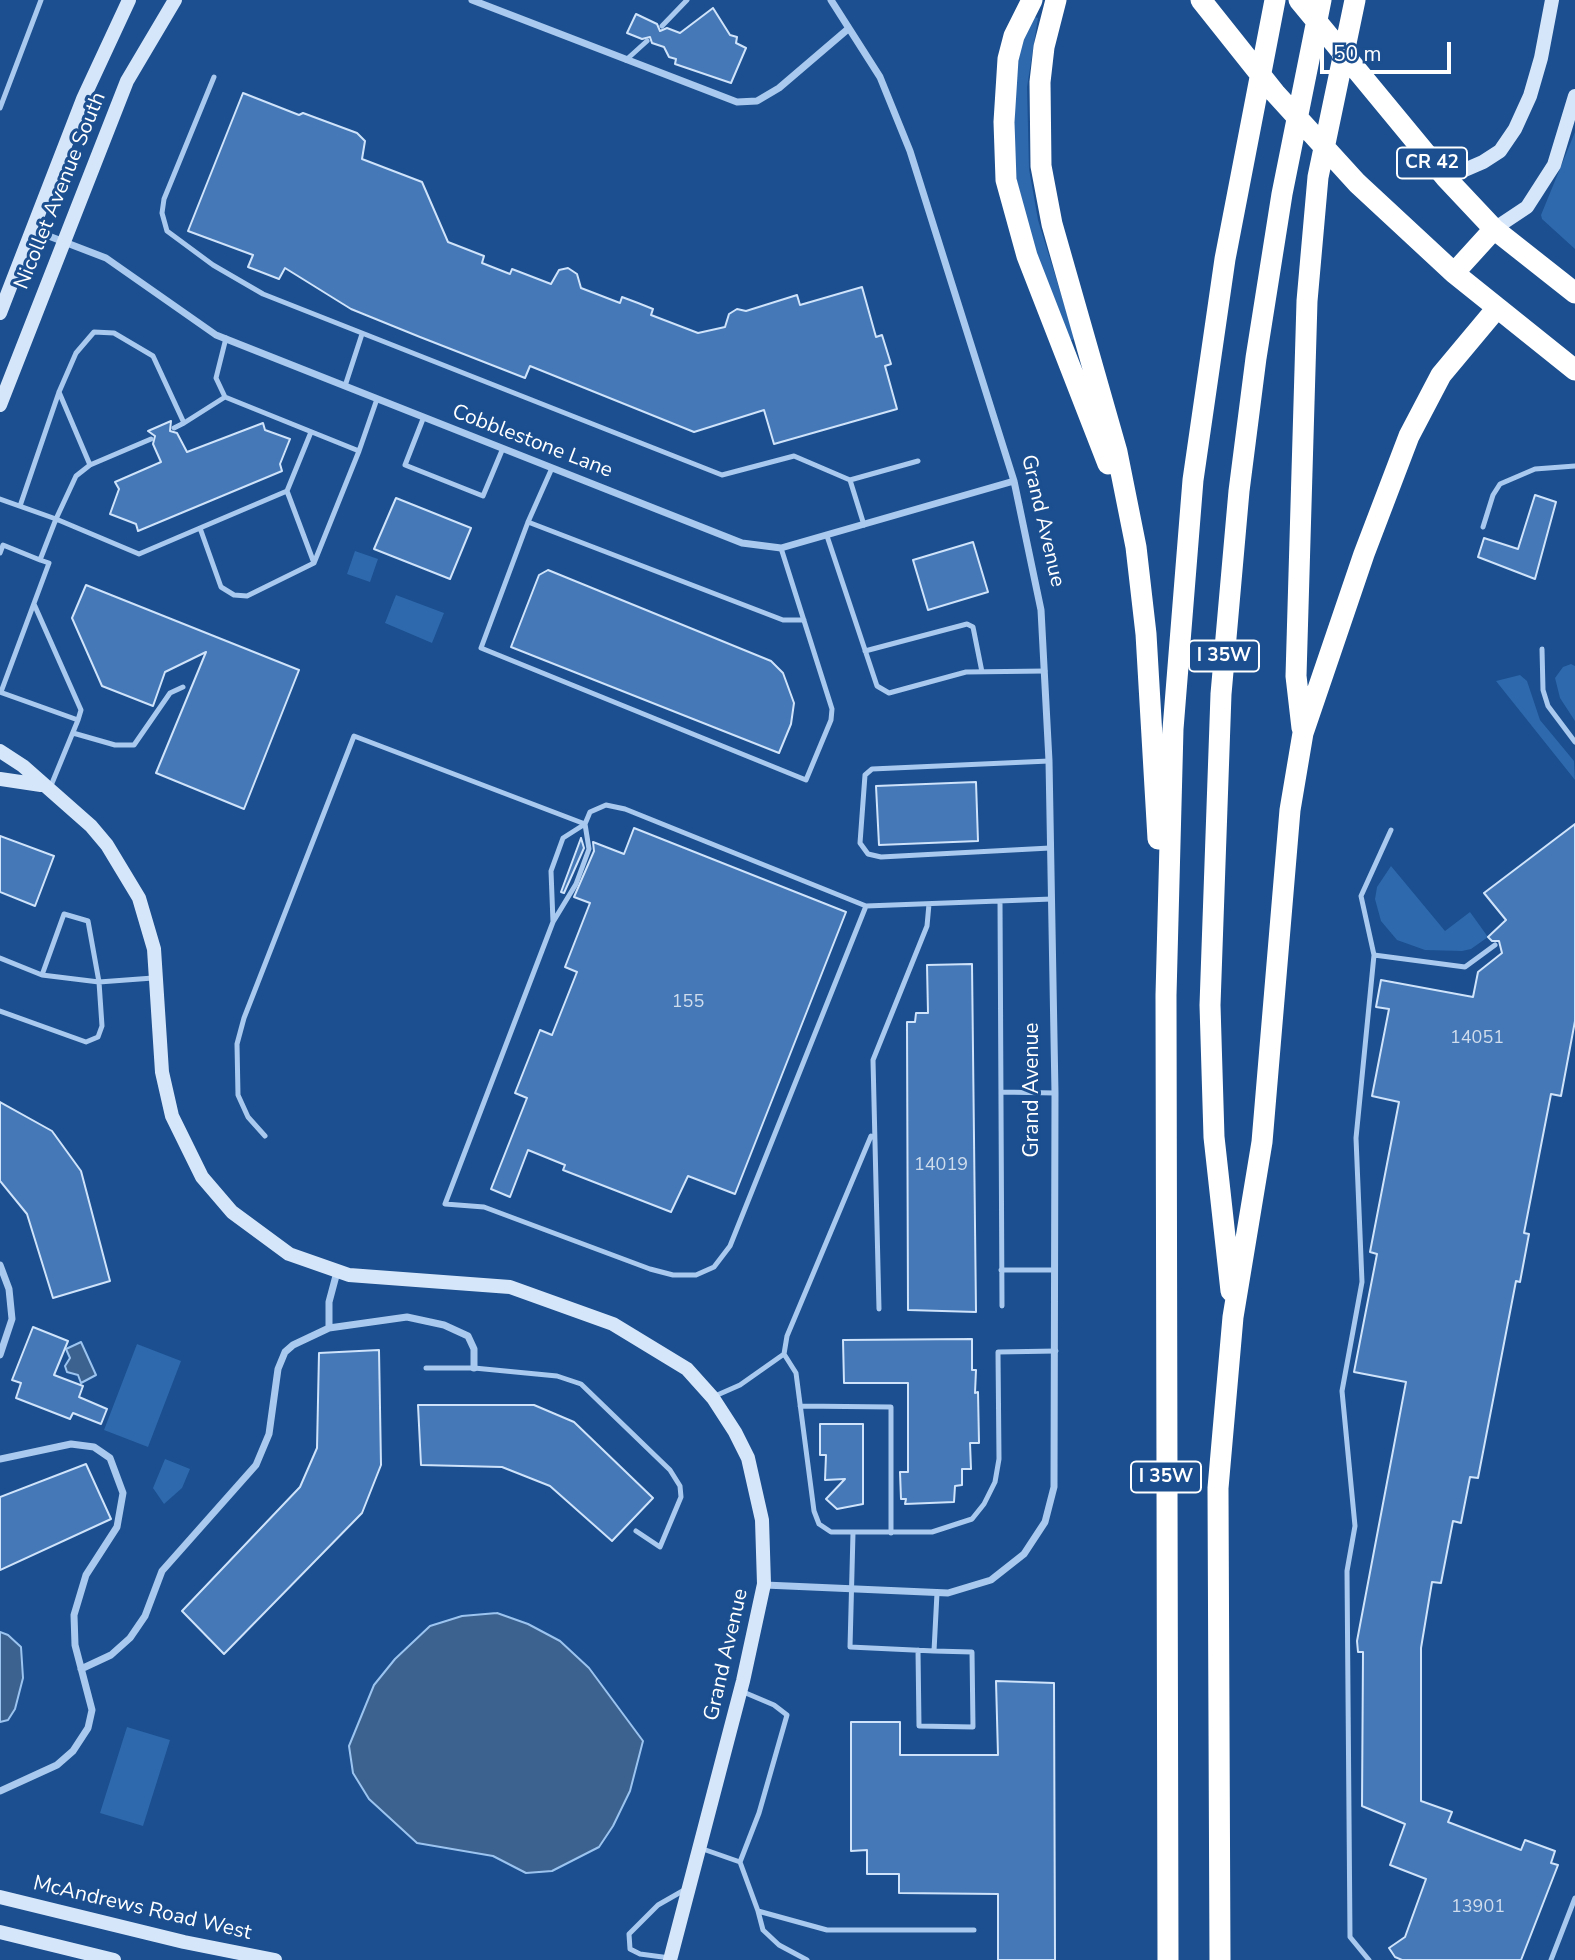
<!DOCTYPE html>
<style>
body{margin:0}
#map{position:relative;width:1575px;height:1960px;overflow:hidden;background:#1b4f8f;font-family:"Nunito Sans",sans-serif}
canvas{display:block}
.scale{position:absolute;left:1320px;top:42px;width:131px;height:32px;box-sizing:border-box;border:4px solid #fff;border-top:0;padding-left:9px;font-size:21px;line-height:24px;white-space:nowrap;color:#fff;-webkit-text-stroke:5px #1b4f8f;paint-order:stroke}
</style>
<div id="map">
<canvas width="1575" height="1960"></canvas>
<div class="scale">50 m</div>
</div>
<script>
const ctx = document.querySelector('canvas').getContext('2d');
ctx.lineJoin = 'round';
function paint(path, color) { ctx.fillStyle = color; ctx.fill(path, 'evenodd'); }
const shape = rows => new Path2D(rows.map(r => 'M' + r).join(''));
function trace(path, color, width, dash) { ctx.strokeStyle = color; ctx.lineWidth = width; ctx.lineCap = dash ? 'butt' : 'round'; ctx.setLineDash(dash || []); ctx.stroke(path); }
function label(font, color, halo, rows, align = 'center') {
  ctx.font = font + ' "Nunito Sans",sans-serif'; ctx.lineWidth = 6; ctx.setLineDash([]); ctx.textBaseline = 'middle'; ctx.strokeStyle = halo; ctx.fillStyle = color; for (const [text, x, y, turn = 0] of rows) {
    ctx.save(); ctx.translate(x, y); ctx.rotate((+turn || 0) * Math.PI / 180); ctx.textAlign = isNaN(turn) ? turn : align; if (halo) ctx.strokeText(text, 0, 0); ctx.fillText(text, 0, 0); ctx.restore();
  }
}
paint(shape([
 [1031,16,1038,18,1027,87,1029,169,1038,220,1075,339,1069,341,1040,269,1014,170,1015,62],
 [1575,132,1575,249,1542,219,1541,215],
 [355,551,378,559,370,582,347,574],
 [396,595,444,613,432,643,385,623],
 [1571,664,1575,666,1575,721,1560,698,1555,678,1563,667],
 [1520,675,1527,681,1540,720,1574,761,1575,780,1496,681],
 [1391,866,1445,931,1470,912,1488,937,1471,949,1462,951,1425,950,1397,940,1381,921,1375,899,1377,887],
 [137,1344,181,1361,148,1447,104,1430],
 [165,1459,190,1469,182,1488,164,1504,153,1488],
 [127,1727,170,1740,143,1826,100,1813]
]), '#2e69ad');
const water = shape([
 [81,1342,96,1375,81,1383,78,1375,67,1372,65,1366,70,1358,66,1349,81,1342],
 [497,1613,528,1624,560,1641,589,1668,643,1741,630,1791,613,1826,599,1847,552,1871,526,1873,493,1856,417,1843,369,1799,353,1773,349,1746,374,1685,395,1659,430,1626,462,1616,497,1613],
 [0,1632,8,1635,21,1647,23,1678,15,1709,8,1720,0,1722,0,1632]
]);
paint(water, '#3c6290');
trace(water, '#9cc4f0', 2);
const building = shape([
 [713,8,730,35,737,37,736,43,746,48,731,83,675,64,676,59,669,57,664,47,652,43,650,37,642,39,627,33,636,14,657,24,660,31,667,28,680,33,713,8],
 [243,93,299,115,303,113,357,133,365,141,362,159,422,182,448,242,484,256,482,263,510,274,512,269,551,284,559,270,568,268,577,274,581,288,620,303,622,297,638,303,653,309,651,315,698,333,725,327,729,314,737,309,746,311,797,295,800,305,862,287,876,337,882,335,891,364,885,366,897,409,774,444,764,410,694,432,530,366,525,378,420,337,351,309,285,268,279,279,248,267,253,255,188,231,243,93],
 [171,421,170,431,177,433,187,452,263,423,265,430,290,439,280,464,282,471,138,531,136,524,110,514,119,489,115,482,161,462,153,444,155,436,148,431,171,421],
 [1535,495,1556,502,1535,579,1478,557,1484,538,1518,549,1535,495],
 [396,498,471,528,450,579,374,549,396,498],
 [973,542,988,592,928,610,913,560,973,542],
 [548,570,771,661,783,673,794,703,791,724,779,753,511,647,539,575,548,570],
 [86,585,299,670,244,809,156,773,206,652,165,672,153,706,102,686,72,618,86,585],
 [976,782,978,841,879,845,876,786,976,782],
 [1575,824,1575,1021,1561,1096,1551,1094,1524,1233,1529,1234,1520,1282,1516,1281,1478,1478,1470,1477,1461,1523,1453,1521,1441,1583,1432,1582,1421,1648,1421,1801,1452,1812,1448,1822,1521,1850,1525,1840,1555,1851,1551,1863,1558,1865,1521,1960,1402,1960,1395,1957,1389,1948,1405,1937,1426,1879,1390,1865,1405,1824,1362,1806,1363,1652,1358,1652,1357,1641,1406,1382,1354,1372,1377,1254,1370,1252,1399,1102,1372,1096,1389,1009,1376,1007,1381,980,1473,997,1478,972,1502,953,1499,941,1492,941,1488,937,1506,920,1484,893,1575,824],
 [634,828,846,912,735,1194,688,1176,671,1212,563,1170,565,1165,528,1150,510,1197,491,1189,527,1098,515,1093,540,1030,552,1035,577,972,565,967,590,903,574,897,594,851,593,842,624,854,634,828],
 [0,836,54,856,35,906,0,892,0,836],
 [581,838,584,848,564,893,561,892,581,838],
 [972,964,976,1312,908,1310,907,1022,915,1022,916,1013,928,1013,927,965,972,964],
 [0,1102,52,1131,81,1171,110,1281,53,1298,27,1214,0,1181,0,1102],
 [33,1327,68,1341,54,1375,83,1386,79,1397,107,1409,101,1424,73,1413,70,1419,16,1398,21,1383,12,1380,33,1327],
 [972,1339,972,1370,976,1370,975,1393,978,1392,979,1443,970,1443,971,1469,962,1469,962,1485,955,1486,954,1502,905,1504,906,1499,901,1499,900,1472,908,1472,908,1383,844,1383,843,1340,972,1339],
 [379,1350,381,1465,362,1513,224,1654,182,1611,300,1487,317,1448,319,1353,379,1350],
 [418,1405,534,1405,574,1422,653,1498,612,1541,550,1486,502,1467,421,1465,418,1405],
 [820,1424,863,1424,863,1504,837,1509,826,1499,845,1479,825,1480,826,1455,820,1455,820,1424],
 [86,1464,111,1519,0,1570,0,1497,86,1464],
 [996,1681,1054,1683,1055,1960,998,1960,998,1894,899,1893,899,1874,867,1874,867,1850,851,1851,851,1722,900,1722,900,1755,998,1755,996,1681]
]);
paint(building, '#4478b7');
trace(building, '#cfe3fa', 2);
trace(shape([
 [662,26,687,0],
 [626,60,647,41],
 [214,77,164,199,162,213,167,231,213,265,263,294,722,475,794,456,850,480,864,525],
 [0,108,41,0],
 [345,386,362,334],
 [59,392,90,465],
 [225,397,216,378,226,338],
 [423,419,405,465,483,496,503,448],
 [174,428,184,423],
 [311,432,287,491,314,563],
 [151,439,90,465,76,476,56,519,139,554,200,528,221,587,234,595,247,596,314,563,359,451],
 [552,468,528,522,481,648,806,780,831,720,832,709,781,548],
 [850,480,918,461],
 [0,499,56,519,40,560,49,563,1,692],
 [20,506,59,392,76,353,94,332,114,333,153,356,184,423,225,397,359,451,377,399],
 [528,522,783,620,804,620],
 [1483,527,1493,495,1500,484,1535,469,1575,466],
 [200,528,287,491],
 [827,536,877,686,889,693,966,672,1045,671],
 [0,553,3,545,40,560],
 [34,604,81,710,78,720],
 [1542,649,1543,690,1548,706,1575,742],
 [865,651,967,624,973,627,982,672],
 [0,692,78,720,50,788],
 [73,733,115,745,134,745,170,693,183,687],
 [1049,761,872,769,865,775,860,843,868,854,881,857,1050,848],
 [1000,901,1002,1306],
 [553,922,576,884,589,849,585,824,563,838,551,871,553,922,445,1204,484,1207,650,1269,673,1275,696,1275,714,1267,730,1246,866,906],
 [1374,955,1465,967,1495,945],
 [0,958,42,975,64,914,88,921,99,982,102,1026,98,1037,86,1042,0,1011],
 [42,975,99,982,153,978],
 [1001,1092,1055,1093],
 [265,1136,248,1117,238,1095,237,1044,244,1018,354,736,585,824,590,812,606,805,625,809,866,906,1052,899],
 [1001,1270,1055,1270],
 [879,1309,873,1060,927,926,929,904],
 [784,1354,796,1373,814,1511,819,1524,831,1532,932,1532,972,1519,984,1504,995,1482,999,1459,998,1352,1056,1351],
 [426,1368,474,1368,557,1376,581,1384,670,1470,680,1486,681,1497,660,1547,636,1531],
 [715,1396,740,1385,784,1354,787,1336,871,1136],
 [800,1406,891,1407,891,1533],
 [853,1533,850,1647,934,1651,937,1593],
 [918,1650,919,1726,973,1727,972,1652,934,1651],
 [741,1691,774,1705,787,1715,759,1813,740,1862,758,1911,827,1930,974,1930],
 [700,1848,740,1862],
 [758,1911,763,1930,779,1945,807,1960],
 [670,1958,640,1954,630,1949,629,1934,658,1905,686,1889],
 [1369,1960,1350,1937,1347,1571,1355,1526,1342,1391,1362,1282,1356,1138,1374,955,1361,896,1391,830],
 [1551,1960,1575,1898]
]), '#a9c9ee', 5);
trace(shape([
 [472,0,737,102,757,101,779,88,848,29],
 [33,230,106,258,216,335,742,543,781,548,1014,481],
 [0,1265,9,1289,12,1319,0,1355],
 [329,1328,329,1302,337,1272],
 [0,1459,71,1444,94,1447,110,1458,123,1493,117,1527,86,1575,74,1615,75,1645,92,1710,88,1728,73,1751,57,1765,0,1791],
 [765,1585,948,1593,991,1580,1024,1554,1045,1522,1054,1487,1055,1093,1049,761,1041,610,1014,481,910,151,880,77,831,0],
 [81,1669,111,1655,130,1638,145,1616,162,1571,256,1465,269,1434,278,1369,285,1352,293,1345,329,1328,407,1317,444,1325,468,1336,474,1349,474,1368]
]), '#a9c9ee', 7);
trace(shape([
 [1446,178,1483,162,1500,151,1515,129,1530,96,1541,58,1552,0],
 [1494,229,1527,207,1554,165,1575,96],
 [0,313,83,99,129,0],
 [0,405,127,81,175,0],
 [0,751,23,766,91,826,107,845,139,898,154,949,162,1072,172,1116,202,1177,232,1212,289,1254,349,1275,510,1287,613,1324,687,1369,713,1398,735,1432,748,1458,762,1520,764,1584,743,1681,670,1960],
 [0,779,41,785],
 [0,1897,184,1942,275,1960],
 [0,1932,114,1960]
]), '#d6e6fa', 14);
trace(shape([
 [1032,0,1014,36,1008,59,1004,122,1006,180,1027,256,1108,464],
 [1056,0,1044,47,1040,82,1041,166,1052,224,1117,452,1136,547,1146,634,1158,839],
 [1201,0,1275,93,1357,183,1454,273,1575,370],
 [1299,0,1446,178,1494,229,1575,293],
 [1454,273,1494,229],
 [1302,728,1296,676,1307,301,1318,177,1355,0],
 [1231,1291,1214,1137,1210,1005,1221,694,1239,491,1256,358,1282,194,1321,0],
 [1168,1960,1166,995,1173,729,1193,480,1225,259,1275,0],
 [1220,1960,1218,1488,1233,1317,1262,1142,1290,810,1303,733,1364,554,1409,436,1441,375,1497,308]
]), '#fff', 21);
label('18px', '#d0dded', null, [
 ["155",688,1003],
 ["14051",1477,1039],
 ["14019",941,1166],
 ["13901",1478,1908]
]);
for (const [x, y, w] of [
 [1432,163,70],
 [1224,656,70],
 [1166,1477,70]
]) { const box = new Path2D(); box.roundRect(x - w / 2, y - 15.5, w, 31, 5); ctx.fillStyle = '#1b4f8f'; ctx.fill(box); trace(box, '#fff', 2); }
label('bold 19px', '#fff', null, [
 ["CR 42",1432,163],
 ["I 35W",1224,656],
 ["I 35W",1166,1477]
]);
label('21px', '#fff', '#1b4f8f', [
 ["Nicollet Avenue South",61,191,-68],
 ["Cobblestone Lane",532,442,21],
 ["Grand Avenue",1042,521,77],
 ["Grand Avenue",1033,1090,-90],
 ["Grand Avenue",727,1655,-77],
 ["McAndrews Road West",142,1909,13]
]);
</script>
